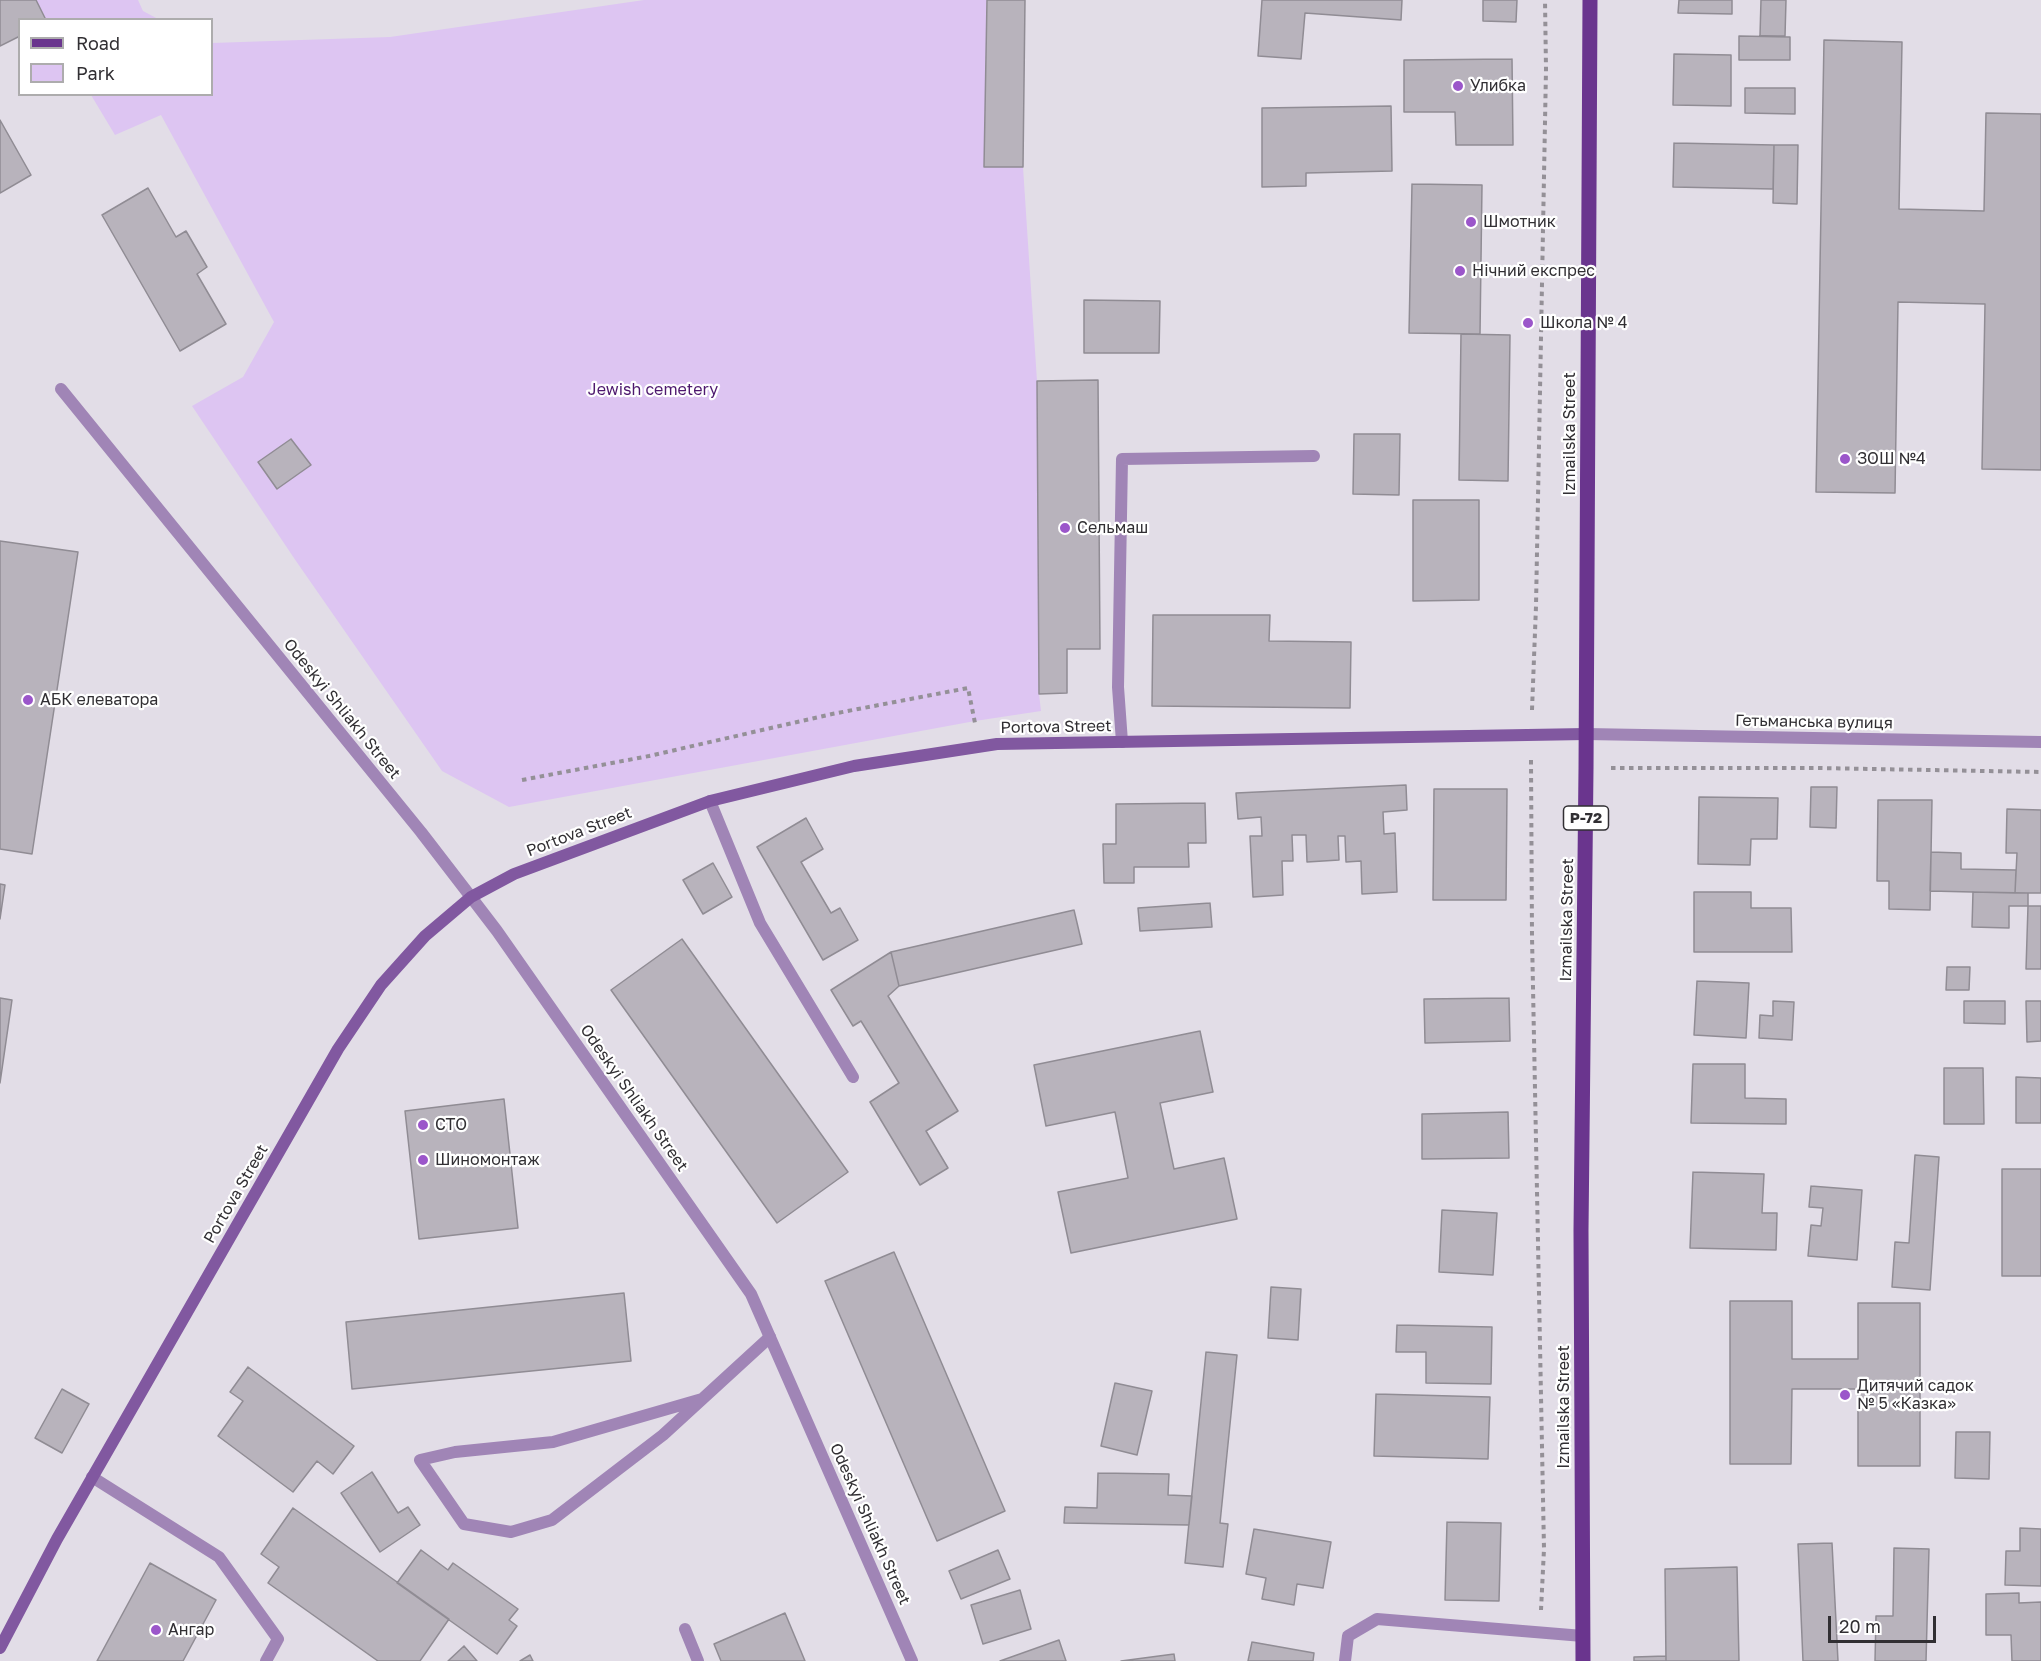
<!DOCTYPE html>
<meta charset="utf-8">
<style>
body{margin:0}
#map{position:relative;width:2041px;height:1661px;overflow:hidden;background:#e2dde7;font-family:"Golos Text",sans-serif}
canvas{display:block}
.legend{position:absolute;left:18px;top:18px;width:195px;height:78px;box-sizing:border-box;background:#fff;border:2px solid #adacad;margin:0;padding:8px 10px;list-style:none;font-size:18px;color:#312f33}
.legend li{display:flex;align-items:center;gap:12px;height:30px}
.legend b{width:30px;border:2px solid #adacad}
.scale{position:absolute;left:1828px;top:1616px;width:108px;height:27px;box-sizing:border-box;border:3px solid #312f33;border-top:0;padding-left:8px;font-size:18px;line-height:21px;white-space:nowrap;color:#312f33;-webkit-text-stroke:4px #fff;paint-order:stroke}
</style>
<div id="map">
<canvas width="2041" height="1661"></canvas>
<ul class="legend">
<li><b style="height:8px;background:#6a358e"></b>Road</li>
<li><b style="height:16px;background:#ddc5f2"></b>Park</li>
</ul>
<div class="scale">20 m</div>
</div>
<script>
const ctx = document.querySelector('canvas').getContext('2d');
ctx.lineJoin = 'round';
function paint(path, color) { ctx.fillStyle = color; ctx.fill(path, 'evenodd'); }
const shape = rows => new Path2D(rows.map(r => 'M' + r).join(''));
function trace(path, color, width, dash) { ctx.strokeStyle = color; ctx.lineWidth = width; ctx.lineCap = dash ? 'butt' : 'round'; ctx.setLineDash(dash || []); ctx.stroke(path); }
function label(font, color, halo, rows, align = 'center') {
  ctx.font = font + ' "Golos Text",sans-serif'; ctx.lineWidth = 4.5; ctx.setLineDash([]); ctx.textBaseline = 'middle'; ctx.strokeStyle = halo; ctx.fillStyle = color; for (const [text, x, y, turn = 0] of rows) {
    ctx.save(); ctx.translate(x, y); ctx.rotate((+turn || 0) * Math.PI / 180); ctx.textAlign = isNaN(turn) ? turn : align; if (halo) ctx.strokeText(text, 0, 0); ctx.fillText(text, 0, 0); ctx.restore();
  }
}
paint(shape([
 [36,0,138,0,143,11,158,19,46,19],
 [644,0,987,0,984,167,1023,167,1037,381,1039,694,1041,711,975,721,509,807,442,771,296,561,192,406,243,377,274,322,161,115,115,135,91,95,212,94,212,43,390,37]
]), '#ddc5f2');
const building = shape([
 [0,0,36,0,46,20,20,20,20,36,0,46,0,0],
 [987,0,1025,0,1023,167,984,167,987,0],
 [1262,0,1402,0,1401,20,1305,13,1301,59,1258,56,1262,0],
 [1483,0,1517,0,1516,22,1483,21,1483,0],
 [1679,0,1732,0,1732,14,1678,13,1679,0],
 [1761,0,1786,0,1785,36,1760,36,1761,0],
 [1739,36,1790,37,1790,60,1739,60,1739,36],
 [1824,40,1902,42,1899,209,1984,211,1986,113,2041,114,2041,470,1982,469,1985,304,1898,302,1895,493,1816,492,1824,40],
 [1674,54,1731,55,1731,106,1673,105,1674,54],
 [1512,59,1513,145,1456,145,1455,112,1404,112,1404,60,1512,59],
 [1745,88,1795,88,1795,114,1745,113,1745,88],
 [1391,106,1392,171,1306,173,1306,186,1262,187,1262,108,1391,106],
 [0,120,31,175,0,193,0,120],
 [1674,143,1774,145,1773,189,1673,187,1674,143],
 [1774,145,1798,145,1797,204,1773,203,1774,145],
 [1412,184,1482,185,1480,334,1409,333,1412,184],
 [148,188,176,237,186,231,207,267,197,274,226,324,180,351,102,215,148,188],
 [1084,300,1160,301,1159,353,1084,353,1084,300],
 [1461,334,1510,335,1508,481,1459,480,1461,334],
 [1098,380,1100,649,1067,649,1067,693,1039,694,1037,381,1098,380],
 [1354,434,1400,434,1399,495,1353,494,1354,434],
 [291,439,311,465,277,489,258,462,291,439],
 [1413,500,1479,500,1479,600,1413,601,1413,500],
 [0,541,78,552,32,854,0,849,0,541],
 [1153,615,1270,615,1269,641,1351,642,1350,708,1152,706,1153,615],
 [1406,785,1407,810,1383,812,1384,834,1395,833,1397,892,1362,894,1361,861,1346,862,1345,836,1338,836,1339,860,1307,862,1306,835,1292,835,1293,861,1282,861,1283,895,1253,897,1250,836,1262,836,1261,817,1238,819,1236,793,1406,785],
 [1811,787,1837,787,1836,828,1810,827,1811,787],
 [1434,789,1507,789,1506,900,1433,900,1434,789],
 [1699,797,1778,798,1777,839,1751,839,1750,865,1698,864,1699,797],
 [1878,800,1932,800,1930,910,1889,909,1889,881,1877,881,1878,800],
 [1205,803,1206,843,1188,843,1189,867,1134,867,1134,883,1104,883,1103,844,1116,844,1116,804,1205,803],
 [2007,809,2041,810,2041,893,2015,893,2017,853,2006,853,2007,809],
 [806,818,823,849,801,862,831,913,840,908,858,940,823,960,757,847,806,818],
 [1931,852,1961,853,1961,869,2016,870,2015,893,1930,891,1931,852],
 [713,863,732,897,703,914,683,880,713,863],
 [0,884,5,885,0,919,0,884],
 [1694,892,1751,892,1751,908,1791,908,1792,952,1694,952,1694,892],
 [1973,892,2028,893,2028,906,2009,906,2009,928,1972,927,1973,892],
 [1210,903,1212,927,1140,931,1138,908,1210,903],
 [2028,906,2041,906,2041,969,2026,969,2028,906],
 [1074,910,1082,944,899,986,891,952,1074,910],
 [682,939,848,1172,777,1223,611,990,682,939],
 [891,952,899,986,888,996,958,1111,926,1131,948,1168,920,1185,870,1102,899,1083,861,1021,853,1026,831,990,891,952],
 [1947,967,1970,967,1969,990,1946,990,1947,967],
 [1697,981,1749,983,1746,1038,1694,1035,1697,981],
 [0,998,12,1000,0,1083,0,998],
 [1509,998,1510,1041,1425,1043,1424,999,1509,998],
 [1773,1001,1794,1002,1792,1040,1759,1038,1760,1015,1773,1016,1773,1001],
 [1964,1001,2005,1001,2005,1024,1964,1023,1964,1001],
 [2026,1001,2041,1001,2041,1041,2027,1042,2026,1001],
 [1200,1031,1213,1092,1160,1103,1174,1169,1224,1158,1237,1219,1071,1253,1058,1192,1128,1178,1115,1112,1046,1126,1034,1065,1200,1031],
 [1693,1064,1745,1064,1745,1098,1786,1099,1786,1124,1691,1123,1693,1064],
 [1944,1068,1983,1068,1984,1124,1944,1124,1944,1068],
 [2016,1077,2041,1078,2041,1123,2016,1123,2016,1077],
 [504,1099,518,1228,419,1239,405,1111,504,1099],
 [1508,1112,1509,1158,1422,1159,1422,1114,1508,1112],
 [1915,1155,1939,1157,1930,1290,1892,1287,1895,1242,1909,1243,1915,1155],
 [2002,1169,2041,1169,2041,1276,2002,1276,2002,1169],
 [1693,1172,1764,1174,1762,1213,1777,1213,1776,1250,1690,1248,1693,1172],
 [1811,1186,1862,1190,1857,1260,1808,1256,1811,1225,1821,1226,1823,1208,1809,1207,1811,1186],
 [1442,1210,1497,1213,1493,1275,1439,1272,1442,1210],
 [894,1252,1005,1511,937,1541,825,1281,894,1252],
 [1271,1287,1301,1289,1298,1340,1268,1338,1271,1287],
 [624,1293,631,1361,352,1389,346,1322,624,1293],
 [1730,1301,1792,1301,1792,1359,1858,1359,1858,1303,1920,1303,1920,1466,1858,1466,1858,1389,1792,1389,1791,1464,1730,1464,1730,1301],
 [1397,1325,1492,1327,1491,1384,1426,1383,1426,1352,1396,1352,1397,1325],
 [1206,1352,1237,1355,1220,1523,1228,1524,1223,1567,1185,1563,1206,1352],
 [248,1367,354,1446,333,1474,317,1461,293,1492,218,1436,243,1401,230,1392,248,1367],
 [1115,1383,1152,1391,1137,1455,1101,1446,1115,1383],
 [62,1389,89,1404,62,1453,35,1438,62,1389],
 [1376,1394,1490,1397,1488,1459,1374,1456,1376,1394],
 [1956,1432,1990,1432,1989,1479,1955,1478,1956,1432],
 [372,1472,398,1513,408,1507,420,1525,380,1552,341,1493,372,1472],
 [1098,1473,1169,1474,1168,1495,1192,1496,1189,1525,1064,1523,1065,1507,1097,1508,1098,1473],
 [293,1508,449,1619,420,1661,378,1661,268,1583,279,1567,261,1554,293,1508],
 [1447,1522,1501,1523,1499,1601,1445,1600,1447,1522],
 [2020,1528,2041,1529,2041,1586,2005,1585,2006,1551,2020,1551,2020,1528],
 [1254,1529,1331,1542,1323,1588,1297,1584,1294,1605,1262,1599,1266,1578,1246,1574,1254,1529],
 [1832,1543,1838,1661,1803,1661,1798,1544,1832,1543],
 [1894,1548,1929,1549,1926,1661,1875,1661,1876,1616,1893,1616,1894,1548],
 [421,1550,448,1570,453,1563,518,1609,509,1620,517,1626,497,1654,397,1583,421,1550],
 [998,1550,1010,1579,961,1599,949,1571,998,1550],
 [150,1563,216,1600,183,1661,97,1661,150,1563],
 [1737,1567,1739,1661,1666,1661,1665,1569,1737,1567],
 [1020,1590,1031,1629,983,1644,971,1605,1020,1590],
 [2019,1593,2019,1603,2041,1602,2041,1661,2012,1661,2011,1635,1986,1635,1986,1594,2019,1593],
 [785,1613,805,1661,721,1661,714,1644,785,1613],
 [1059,1640,1066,1661,1000,1661,1059,1640],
 [1252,1642,1314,1653,1313,1661,1248,1661,1252,1642],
 [464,1646,477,1661,448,1661,464,1646],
 [1174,1654,1175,1661,1121,1661,1174,1654],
 [530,1655,533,1661,520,1661,530,1655],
 [1666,1656,1666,1661,1634,1661,1634,1657,1666,1656]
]);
paint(building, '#b8b3bc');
trace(building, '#908c94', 1.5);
trace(shape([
 [1532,710,1536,606,1546,69,1545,0],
 [1531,760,1532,936,1544,1549,1541,1610],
 [1611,768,1817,768,2041,772],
 [522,780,649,756,832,714,968,688,975,723]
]), '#949097', 4, [4.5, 4.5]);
trace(shape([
 [61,389,421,832,471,897],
 [1122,742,1118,687,1122,459,1314,456],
 [710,801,760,923,853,1077],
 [702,1399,553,1442,455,1452,420,1460,464,1524,511,1532,552,1520,663,1435,770,1337],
 [92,1477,219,1557,278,1639,266,1661],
 [685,1629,698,1661],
 [1345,1661,1348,1636,1377,1619,1583,1636]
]), '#a085b6', 12);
trace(shape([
 [1586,734,2041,742],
 [471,897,497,931,751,1294,912,1661]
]), '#a085b6', 12);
trace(shape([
 [0,1648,57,1539,338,1049,381,985,425,936,471,897,514,874,710,801,854,766,997,744,1586,734]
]), '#8158a0', 12);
trace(shape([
 [1583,1661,1581,1230,1586,769,1590,0]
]), '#6a358e', 15);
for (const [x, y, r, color] of [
 [1458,86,6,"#9b56ca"],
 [1471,222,6,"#9b56ca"],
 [1460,271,6,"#9b56ca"],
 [1528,323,6,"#9b56ca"],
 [1845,459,6,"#9b56ca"],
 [1065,528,6,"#9b56ca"],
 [28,700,6,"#9b56ca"],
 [423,1125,6,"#9b56ca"],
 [423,1160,6,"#9b56ca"],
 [1845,1395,6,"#9b56ca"],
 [156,1630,6,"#9b56ca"]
]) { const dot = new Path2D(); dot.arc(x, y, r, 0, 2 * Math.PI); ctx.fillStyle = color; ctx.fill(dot); trace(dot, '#fff', 2); }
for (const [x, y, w] of [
 [1586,818,45]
]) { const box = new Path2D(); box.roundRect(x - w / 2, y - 12, w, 24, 4.5); ctx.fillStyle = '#fff'; ctx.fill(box); trace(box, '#312f33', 1.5); }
label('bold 15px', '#312f33', null, [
 ["Р-72",1586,818]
]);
label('16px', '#312f33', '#fff', [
 ["Улибка",1470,86],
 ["Шмотник",1483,222],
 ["Нічний експрес",1472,271],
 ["Школа № 4",1540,323],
 ["ЗОШ №4",1857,459],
 ["Сельмаш",1077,528],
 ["АБК елеватора",40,700],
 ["СТО",435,1125],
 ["Шиномонтаж",435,1160],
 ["Дитячий садок",1857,1386],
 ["№ 5 «Казка»",1857,1404],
 ["Ангар",168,1630]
], 'left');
label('16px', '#4d186e', '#fff', [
 ["Jewish cemetery",653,390]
]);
label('16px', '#312f33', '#fff', [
 ["Izmailska Street",1570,434,-90],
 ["Odeskyi Shliakh Street",342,709,51],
 ["Гетьманська вулиця",1814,722,1],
 ["Portova Street",1056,727,-1],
 ["Portova Street",579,832,-21],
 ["Izmailska Street",1567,920,-89],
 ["Odeskyi Shliakh Street",634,1098,55],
 ["Portova Street",236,1194,-60],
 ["Izmailska Street",1564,1407,-90],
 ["Odeskyi Shliakh Street",870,1524,66]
]);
</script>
